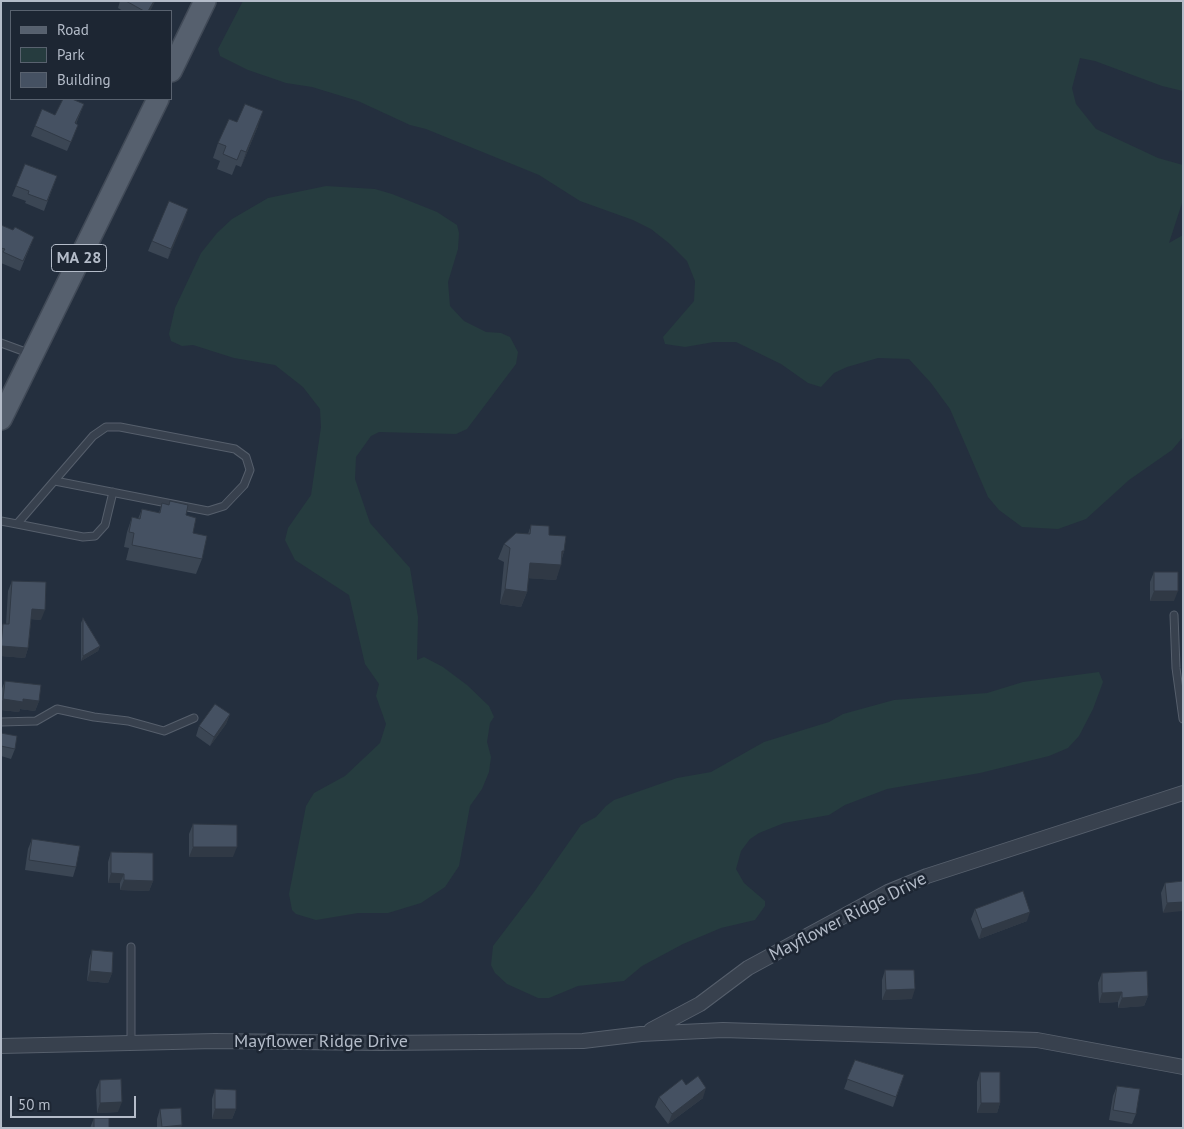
<!DOCTYPE html>
<style>
body{margin:0}
#map{position:relative;width:1184px;height:1129px;overflow:hidden;background:#242f3e;font-family:"PT Sans",sans-serif}
canvas{display:block}
.frame{position:absolute;inset:0;border:2px solid #b4bcc9;pointer-events:none}
.legend{position:absolute;left:10px;top:10px;width:162px;height:90px;box-sizing:border-box;background:#1d2633;border:1px solid #59626f;margin:0;padding:6px 9px;list-style:none;font-size:15px;color:#b4bcc9}
.legend li{display:flex;align-items:center;gap:10px;height:25px}
.legend b{width:25px;border:1px solid #59626f}
.scale{position:absolute;left:10px;top:1096px;width:126px;height:22px;box-sizing:border-box;border:2px solid #b4bcc9;border-top:0;padding-left:6px;font-size:15px;line-height:18px;white-space:nowrap;color:#b4bcc9;-webkit-text-stroke:4px #1d2633;paint-order:stroke}
</style>
<div id="map">
<canvas width="1184" height="1129"></canvas>
<div class="frame"></div>
<ul class="legend">
<li><b style="height:6px;background:#56606e"></b>Road</li>
<li><b style="height:14px;background:#263c3f"></b>Park</li>
<li><b style="height:14px;background:#455162"></b>Building</li>
</ul>
<div class="scale">50 m</div>
</div>
<script>
const ctx = document.querySelector('canvas').getContext('2d');
ctx.lineJoin = 'round';
function paint(path, color) { ctx.fillStyle = color; ctx.fill(path, 'evenodd'); }
const shape = rows => new Path2D(rows.map(r => 'M' + r).join(''));
function trace(path, color, width, dash) { ctx.strokeStyle = color; ctx.lineWidth = width; ctx.lineCap = dash ? 'butt' : 'round'; ctx.setLineDash(dash || []); ctx.stroke(path); }
function label(font, color, halo, rows, align = 'center') {
  ctx.font = font + ' "PT Sans",sans-serif'; ctx.lineWidth = 5; ctx.setLineDash([]); ctx.textBaseline = 'middle'; ctx.strokeStyle = halo; ctx.fillStyle = color; for (const [text, x, y, turn = 0] of rows) {
    ctx.save(); ctx.translate(x, y); ctx.rotate((+turn || 0) * Math.PI / 180); ctx.textAlign = isNaN(turn) ? turn : align; if (halo) ctx.strokeText(text, 0, 0); ctx.fillText(text, 0, 0); ctx.restore();
  }
}
paint(shape([
 [243,1,1183,1,1183,91,1162,86,1095,61,1080,58,1072,88,1076,104,1096,129,1158,158,1183,165,1183,200,1169,243,1183,235,1183,437,1172,450,1129,480,1086,519,1058,529,1022,527,999,510,988,497,950,409,931,383,909,359,878,358,847,367,834,373,821,387,808,383,781,364,736,342,714,342,685,347,665,344,663,337,694,301,695,281,687,261,670,244,651,229,633,220,580,201,539,175,426,129,410,125,358,101,312,87,286,83,248,70,220,56,218,49],
 [326,186,375,189,392,194,437,212,457,225,459,233,458,249,448,282,450,306,464,321,486,332,501,333,510,337,518,352,516,364,467,429,456,434,379,432,371,436,356,457,355,479,370,523,410,568,418,617,417,660,424,657,443,667,467,685,489,706,494,717,490,723,487,742,491,757,489,772,482,789,470,806,459,866,445,887,421,903,388,913,358,913,316,920,296,914,292,910,289,894,306,806,314,793,345,776,380,743,386,724,376,696,379,684,365,664,349,595,295,560,285,540,288,528,311,495,321,427,320,409,303,387,275,365,234,358,193,345,182,346,171,341,169,334,175,308,201,253,217,233,232,219,268,198],
 [1099,672,1103,682,1093,709,1079,736,1068,748,1049,756,980,773,887,789,845,805,829,815,784,823,759,833,750,839,741,851,736,869,744,883,765,901,765,906,755,920,721,928,683,944,642,966,624,981,578,986,549,998,538,998,507,984,495,973,491,965,493,946,534,892,581,825,596,817,606,806,614,800,677,778,711,772,764,742,829,722,843,714,894,700,987,693,1023,682]
]), '#263c3f');
const lane = shape([
 [1,343,31,354],
 [1,521,17,524,93,436,106,427,120,427,235,449,246,457,250,470,244,485,224,506,208,511,55,481],
 [17,524,83,537,95,536,105,525,113,492],
 [1174,615,1176,668,1183,719],
 [1,722,36,721,57,709,94,717,128,721,164,731,194,718],
 [131,1043,131,947]
]);
const street = shape([
 [651,1030,700,1004,748,968,888,892,927,876,1183,793],
 [1,1046,215,1041,381,1043,583,1041,641,1034,723,1030,1037,1040,1183,1067]
]);
const primary = shape([
 [171,71,205,1],
 [1,419,158,99]
]);
trace(lane, '#565f6c', 9);
trace(street, '#565f6c', 16);
trace(primary, '#414a57', 24);
trace(lane, '#38414e', 7);
trace(street, '#38414e', 14);
trace(primary, '#56606e', 21);
paint(shape([
 [120,1,155,1,150,11,123,11,118,8],
 [84,104,76,124,74,135,67,151,31,136,35,126,55,115],
 [237,122,258,126,241,167,236,165,232,175,217,169,220,161,213,158,218,143],
 [25,164,57,176,44,211,25,203,26,201,12,196],
 [188,209,168,259,148,251,152,241],
 [1,225,13,230,34,237,20,271,1,263],
 [170,501,186,515,193,533,202,559,196,574,126,560,129,548,124,547,127,532,132,517,138,519,142,509,159,513,162,503,169,505],
 [531,525,549,535,564,551,556,580,528,578,527,592,521,607,500,604,504,562,498,559,504,544,528,534],
 [1154,572,1174,601,1150,601,1150,582],
 [12,581,41,620,31,619,28,648,25,658,1,656,1,628,3,624,6,624,8,591],
 [83,618,100,646,98,651,81,661,81,623],
 [5,681,39,701,35,711,20,709,19,712,1,710,1,691],
 [230,714,226,724,210,746,196,736,199,726],
 [1,733,15,749,11,759,1,756],
 [193,824,233,857,189,857,189,834],
 [32,839,76,867,73,877,25,870,28,849],
 [111,852,153,881,149,891,120,890,120,883,108,883,108,862],
 [1183,881,1163,913,1161,893,1165,883],
 [975,909,1027,921,979,939,971,919],
 [92,950,112,973,108,983,87,981,89,960],
 [885,970,912,999,882,1000,882,980],
 [1102,973,1148,996,1144,1006,1118,1008,1118,1002,1099,1003,1098,983],
 [855,1060,904,1075,893,1107,844,1089],
 [980,1072,1000,1103,997,1113,977,1113,977,1082],
 [100,1080,118,1112,97,1113,96,1090],
 [1117,1086,1136,1114,1132,1124,1109,1120,1113,1096],
 [215,1089,236,1109,232,1119,212,1119,212,1099],
 [659,1097,703,1098,668,1124,655,1107],
 [160,1109,181,1128,157,1128,157,1119],
 [94,1118,109,1128,90,1128]
]), '#3b4654');
paint(shape([
 [154,1,155,1,150,11,148,11],
 [84,104,80,114,71,133,75,123],
 [263,111,258,126,241,167,246,152],
 [188,209,185,219,168,259,171,249],
 [562,551,564,551,559,565,561,565,556,580,524,578,530,563],
 [505,589,527,592,521,607,500,604],
 [1154,591,1178,591,1174,601,1150,601],
 [32,609,45,610,41,620,28,619],
 [1,646,28,648,25,658,1,656],
 [100,646,98,651,81,661,83,656],
 [3,699,23,699,39,701,35,711,20,709,19,712,1,710,1,703],
 [230,714,226,724,210,746,214,737],
 [193,847,237,847,233,857,189,857],
 [111,873,124,874,120,883,108,883],
 [124,880,153,881,149,891,120,890],
 [1183,902,1183,911,1163,913,1167,903],
 [1030,912,1027,921,979,939,982,929],
 [90,971,112,973,108,983,87,981],
 [915,989,912,999,882,1000,886,990],
 [1122,992,1118,1002,1099,1003,1102,993],
 [1148,996,1144,1006,1118,1008,1122,998],
 [706,1088,703,1098,668,1124,672,1114],
 [122,1102,118,1112,97,1113,100,1103],
 [981,1103,1000,1103,997,1113,977,1113],
 [215,1109,236,1109,232,1119,212,1119],
 [182,1125,181,1128,161,1128,162,1127]
]), '#303945');
const building = shape([
 [126,1,154,1,148,11,144,11,126,1],
 [63,99,72,99,84,104,75,123,78,125,71,142,35,126,42,109,55,115,63,99],
 [245,104,263,111,246,152,241,150,237,160,223,154,226,146,218,143,229,119,237,122,245,104],
 [25,164,57,176,47,201,28,194,29,191,16,186,25,164],
 [169,201,188,209,171,249,152,241,169,201],
 [1,225,13,230,15,227,34,237,23,261,3,252,5,249,1,248,1,225],
 [170,501,188,505,186,515,196,518,193,533,207,536,202,559,132,545,134,533,129,532,132,517,140,519,142,509,160,513,162,503,169,505,170,501],
 [531,525,549,526,549,535,566,536,564,551,562,551,561,565,530,563,527,592,505,589,510,548,504,544,516,533,530,534,531,525],
 [1154,572,1178,572,1178,591,1154,591,1154,572],
 [12,581,46,582,45,610,32,609,28,648,1,646,3,624,9,624,12,581],
 [83,618,100,646,83,656,83,618],
 [5,681,41,685,39,701,23,699,23,702,3,699,5,681],
 [215,704,230,714,214,737,199,726,215,704],
 [1,733,17,736,15,749,1,746,1,733],
 [193,824,237,825,237,847,193,847,193,824],
 [32,839,80,846,76,867,29,860,32,839],
 [111,852,153,853,153,881,124,880,124,874,111,873,111,852],
 [1183,881,1183,902,1167,903,1165,883,1183,881],
 [1023,891,1030,912,982,929,975,909,1023,891],
 [92,950,113,952,112,973,90,971,92,950],
 [885,970,914,970,915,989,886,990,885,970],
 [1147,971,1148,996,1122,998,1122,992,1102,993,1102,973,1147,971],
 [855,1060,904,1075,896,1097,847,1079,855,1060],
 [980,1072,1000,1072,1000,1103,981,1103,980,1072],
 [698,1076,706,1088,672,1114,659,1097,682,1079,686,1085,698,1076],
 [121,1079,122,1102,100,1103,100,1080,121,1079],
 [1117,1086,1140,1089,1136,1114,1113,1110,1117,1086],
 [215,1089,236,1090,236,1109,215,1109,215,1089],
 [181,1108,182,1125,162,1127,160,1109,181,1108],
 [94,1118,109,1118,109,1128,94,1128,94,1118]
]);
paint(building, '#455162');
trace(building, '#303945', 1);
for (const [x, y, w] of [
 [79,258,55]
]) { const box = new Path2D(); box.roundRect(x - w / 2, y - 13.5, w, 27, 4); ctx.fillStyle = '#1d2633'; ctx.fill(box); trace(box, '#b4bcc9', 1); }
label('bold 16px', '#b4bcc9', null, [
 ["MA 28",79,258]
]);
label('18px', '#b4bcc9', '#1d2633', [
 ["Mayflower Ridge Drive",848,917,-27],
 ["Mayflower Ridge Drive",321,1042]
]);
</script>
